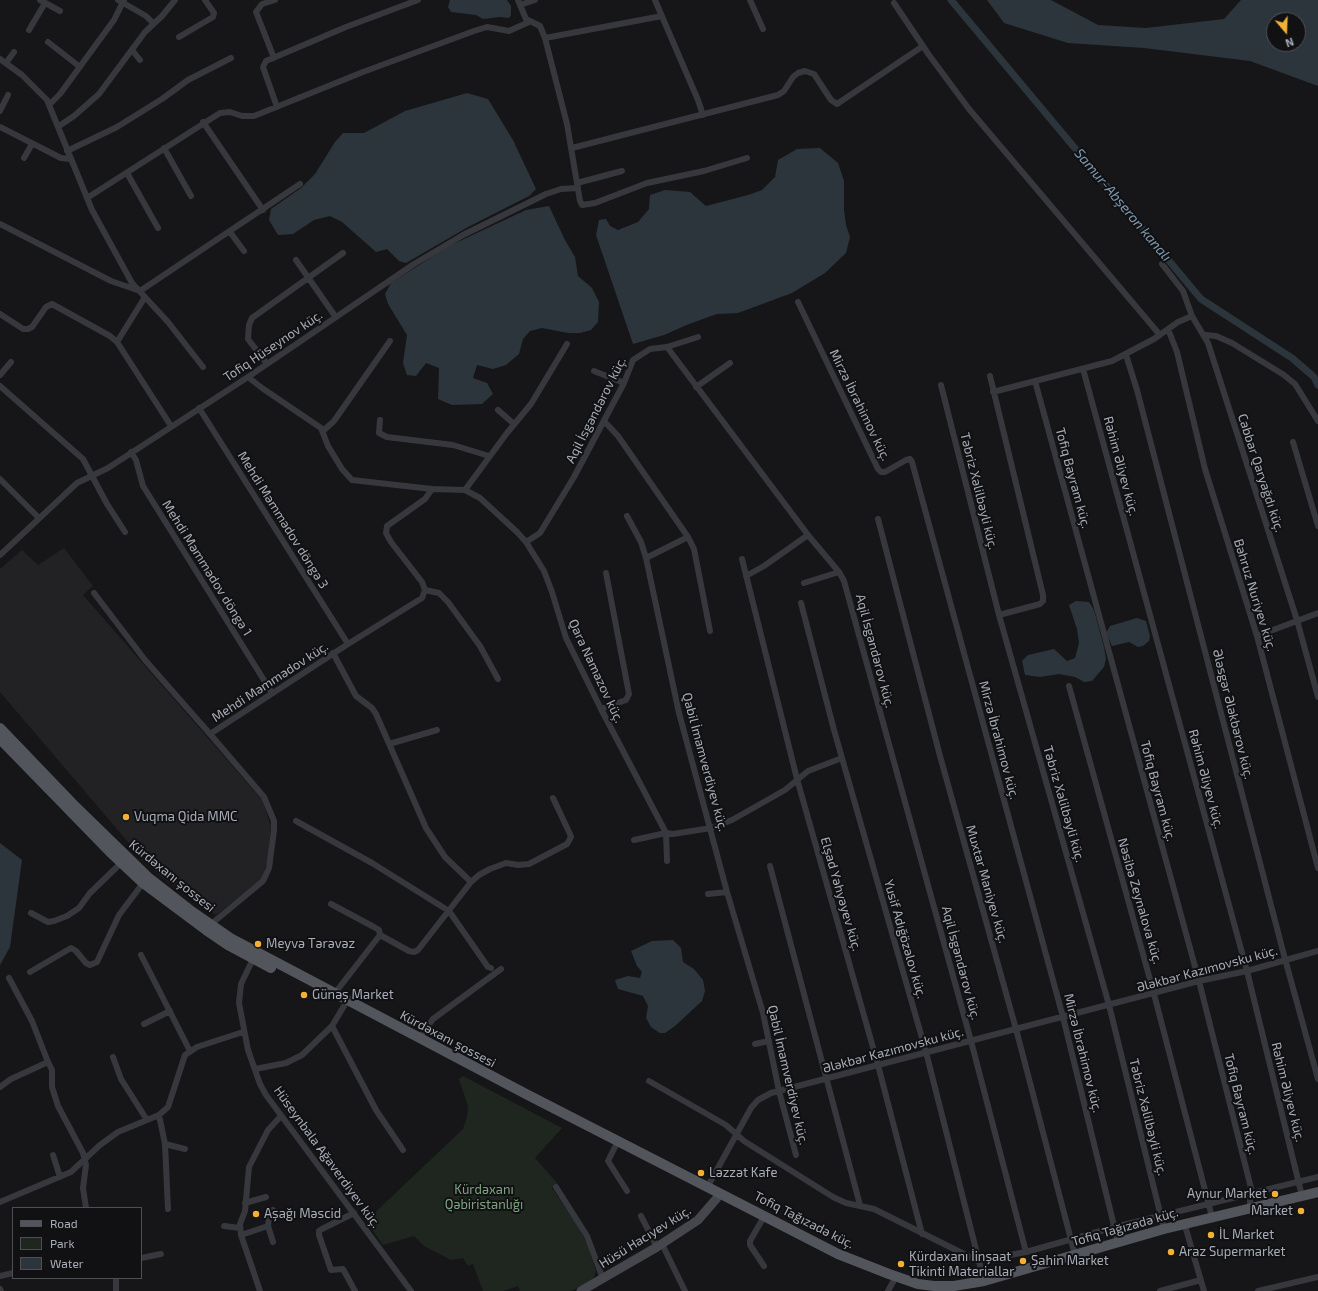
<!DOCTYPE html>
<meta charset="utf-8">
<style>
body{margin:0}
#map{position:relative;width:1318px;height:1291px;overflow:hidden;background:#161618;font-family:"Exo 2",sans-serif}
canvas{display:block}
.legend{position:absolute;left:12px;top:1207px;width:130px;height:72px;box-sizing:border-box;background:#111113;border:1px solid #4d4f55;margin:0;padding:5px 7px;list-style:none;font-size:12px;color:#a8adb8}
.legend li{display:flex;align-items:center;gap:8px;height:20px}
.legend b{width:20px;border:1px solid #4d4f55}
.north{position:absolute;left:1266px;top:12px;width:40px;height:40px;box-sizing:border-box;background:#111113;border:1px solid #4d4f55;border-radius:50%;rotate:161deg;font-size:11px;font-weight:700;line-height:16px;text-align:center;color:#a8adb8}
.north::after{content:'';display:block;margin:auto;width:14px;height:18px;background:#f2b134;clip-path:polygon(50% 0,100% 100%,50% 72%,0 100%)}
</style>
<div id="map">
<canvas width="1318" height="1291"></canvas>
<ul class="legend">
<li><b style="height:5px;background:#53555c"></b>Road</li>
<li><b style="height:11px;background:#1e261f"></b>Park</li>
<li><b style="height:11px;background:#2c353c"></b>Water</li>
</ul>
<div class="north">N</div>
</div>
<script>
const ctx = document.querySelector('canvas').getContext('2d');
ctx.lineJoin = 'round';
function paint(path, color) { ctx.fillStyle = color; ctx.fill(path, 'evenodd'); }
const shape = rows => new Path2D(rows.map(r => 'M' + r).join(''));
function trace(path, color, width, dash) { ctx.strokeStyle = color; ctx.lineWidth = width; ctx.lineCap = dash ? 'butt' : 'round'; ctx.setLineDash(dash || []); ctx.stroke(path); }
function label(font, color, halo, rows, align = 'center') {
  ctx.font = font + ' "Exo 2",sans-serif'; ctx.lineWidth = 4; ctx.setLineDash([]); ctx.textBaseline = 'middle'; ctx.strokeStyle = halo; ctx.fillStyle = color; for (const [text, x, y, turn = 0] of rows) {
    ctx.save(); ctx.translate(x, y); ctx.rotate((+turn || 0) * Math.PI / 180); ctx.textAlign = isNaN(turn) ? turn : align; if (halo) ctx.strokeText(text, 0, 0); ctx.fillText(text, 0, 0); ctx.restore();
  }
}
paint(shape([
 [64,548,93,586,83,595,263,801,271,827,267,863,260,881,216,915,161,877,128,842,0,692,0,569,22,550,38,565]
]), '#222225');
paint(shape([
 [463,1076,562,1128,535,1158,558,1184,552,1188,579,1228,588,1246,596,1271,593,1280,571,1291,520,1291,518,1286,504,1291,483,1291,473,1264,468,1266,463,1258,451,1260,424,1246,414,1236,383,1245,366,1221,463,1129,467,1117,468,1106,459,1079]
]), '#1e261f');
paint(shape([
 [450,0,507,0,511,6,511,15,509,18,500,17,483,19,476,15,451,12,448,7],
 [987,0,1051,0,1098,25,1146,28,1224,19,1241,0,1318,0,1318,86,1250,61,1144,48,1068,43,1004,23],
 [1274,20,1298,20,1298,44,1274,44],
 [467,93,488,99,513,140,536,189,529,196,468,227,406,263,399,261,387,249,376,252,342,222,330,216,314,220,293,234,278,235,269,220,271,209,301,188,315,174,335,142,343,133,364,133,405,111],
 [820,148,838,163,844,181,844,210,846,225,850,237,846,253,825,273,792,293,738,313,717,314,689,324,664,335,633,344,596,235,599,220,606,219,610,226,618,230,638,222,649,209,650,195,665,190,690,192,706,206,748,195,762,190,775,177,778,160,797,149],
 [549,206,565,240,575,257,578,276,592,288,599,302,598,322,591,330,580,333,568,333,542,328,530,331,523,339,519,354,506,365,493,369,477,365,473,378,487,383,493,394,482,404,452,405,438,399,439,368,426,363,416,376,407,375,403,363,407,335,388,304,385,294,391,283,449,246,526,210],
 [1076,601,1089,602,1094,610,1104,647,1106,659,1104,667,1092,681,1084,682,1075,677,1059,674,1040,677,1025,675,1022,661,1028,655,1054,649,1067,661,1075,658,1079,643,1077,629,1069,605],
 [1137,618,1146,621,1150,636,1149,641,1143,646,1138,647,1129,642,1112,646,1106,633,1110,626],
 [0,843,22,860,10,947,0,965],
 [673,940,681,948,683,962,694,969,703,980,705,991,702,1001,675,1026,665,1033,660,1033,651,1027,646,1018,648,1006,643,996,618,989,615,980,628,976,640,978,642,972,637,966,631,951,652,941]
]), '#2c353c');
trace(shape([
 [951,0,1201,299,1292,358,1314,377,1318,385]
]), '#2c353c', 7);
trace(shape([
 [40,0,60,11],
 [118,0,146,16,153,23],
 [518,0,526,19,540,26,545,38,567,124,580,201,582,205,595,203,647,183,704,171,747,158],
 [655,0,698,100,703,115],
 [750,0,763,29],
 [894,3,929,55,969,109,1160,335],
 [520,5,535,0],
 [29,30,45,3],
 [179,37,213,17,214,13,205,0],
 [545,38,662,16],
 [48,42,80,67],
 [132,50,140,60],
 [274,58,256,12,262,4,275,0],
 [0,59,22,75,47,100,92,210,132,283,168,322,203,367],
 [6,63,14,52],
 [50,104,60,94,114,20,124,0],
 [277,107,263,67,266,61,346,27,418,0],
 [0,111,8,95],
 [203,122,263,210],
 [59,126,74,116,99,94,145,32,162,16,175,0],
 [0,127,61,158,70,159],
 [164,148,191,196],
 [572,148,778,95,784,91,793,77,798,73,805,71,814,74,831,100,837,104,923,46],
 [67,151,117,127,162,99,188,80,231,58],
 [24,158,32,144],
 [127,173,158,228],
 [577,183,622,171],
 [87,198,220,113,230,112,242,116,254,116,363,72,474,31,487,27,509,31,529,22],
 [0,224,111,281,140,291,300,184],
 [230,232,244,251],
 [296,260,335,316],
 [1162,264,1183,291,1192,316,1208,343,1297,620,1318,697],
 [798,302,878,469,881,472,885,472,906,460,910,459,912,462,1063,1017,1118,1242],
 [0,314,23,329,28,329,32,327,46,307,52,304,110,336,117,342,171,426],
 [1168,329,1177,352,1205,469,1257,636,1318,868],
 [1205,335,1216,336,1232,343,1284,375,1295,384,1318,421],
 [117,342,145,297],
 [667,347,698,337],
 [1126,355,1137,390,1285,959,1318,1079],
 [267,364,248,339,249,325,252,318,343,253],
 [1083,369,1247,971,1302,1196],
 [594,371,624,383],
 [0,375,11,362],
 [990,376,1043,595,1043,601,1040,604,999,615],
 [248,377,262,388,321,428,328,446,342,469,352,480,432,489,465,490,480,498,517,532,526,542,544,571,552,592,566,638,601,709,666,833,673,834,711,828,732,820,785,790,808,771,842,758],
 [1035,381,1199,981,1252,1192,1250,1200,1250,1207],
 [941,385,999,615,1109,1005,1164,1229],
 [0,386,83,459,107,504,125,532],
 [696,387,730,363],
 [993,392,1112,361,1154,339,1178,322,1192,316],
 [199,408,348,644],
 [498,410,514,424],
 [380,420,379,433,387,437,453,445,489,456],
 [604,421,618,436,688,537,646,558,679,713,727,892,763,1013,779,1091,796,1155],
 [323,431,334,421,390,341],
 [1293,442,1318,526],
 [131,452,136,460,143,486,272,693],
 [0,479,38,517],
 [465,490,507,433,531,404,567,344],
 [627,516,641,542,646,558],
 [878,519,940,756,1016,1029,1075,1255],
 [688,537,694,549,710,631],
 [526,542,540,533,574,477,624,383,633,360,650,349,667,347,808,535,839,572,844,581,971,1041,1026,1252],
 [0,555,77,483,108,468,248,377,414,264,463,235,546,194,561,189,578,188],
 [742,559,797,779,878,1065,922,1234],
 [746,576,764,566,808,535],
 [804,583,839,572],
 [425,590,439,593,448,602,480,646,498,679],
 [94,593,145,660,210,734],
 [801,603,834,730,926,1052,984,1281],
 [1257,636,1318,613],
 [333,653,356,696,372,708,376,714,426,828,445,857,471,882,418,950,414,952,409,951,380,935,335,993],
 [1069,686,1154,994,1212,1217],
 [601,709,626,700,629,694,606,573],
 [389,744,437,730],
 [296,821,372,863,449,911,488,967,491,968],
 [634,840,666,833,667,861],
 [770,866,860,1205],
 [471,882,479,875,490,869,506,863,518,865,529,864,567,844,571,837,570,834,553,798],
 [708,894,727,892],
 [331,904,374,927,379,930,380,935],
 [31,913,48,922,54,921,67,916,79,908,90,893,121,863],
 [210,925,263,881,269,868,274,830,274,821,264,797,210,734,348,644,422,598,425,590,422,582,391,542,386,533,387,526,425,499,432,489],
 [141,955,190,1051],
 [253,959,241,984,239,1003,248,1050,260,1084,266,1095,411,1291],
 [30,972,71,948,76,951,86,963,90,965,97,962,119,915,143,883],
 [9,978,32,1021,48,1062,52,1070,52,1087,58,1106,83,1153,86,1165,83,1188,86,1208],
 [144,1024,170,1011],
 [332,1026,376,1110,403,1150],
 [419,1038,433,1019,501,969],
 [755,1044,769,1041],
 [113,1057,121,1079,147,1120],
 [255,1069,286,1063,302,1055,332,1026,344,1006],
 [649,1081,726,1125,744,1141,833,1197,846,1203,874,1209,978,1261,1026,1252,1115,1227,1318,1177],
 [0,1087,11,1079,48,1062],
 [159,1115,165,1144,168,1209],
 [165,1144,185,1149],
 [616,1145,608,1161,627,1191],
 [53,1155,60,1177],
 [708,1186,751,1108,758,1100,771,1093,1199,981,1247,971,1318,951],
 [556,1187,587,1236,603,1279],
 [0,1202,71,1172,100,1145,118,1132,159,1115,168,1107,185,1055,197,1047,243,1032],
 [245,1203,266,1197],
 [354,1213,322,1229,319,1231,319,1235,331,1270,343,1269,355,1291],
 [641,1216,657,1247],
 [762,1220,750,1241,750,1245,764,1266],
 [224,1226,240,1228],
 [268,1226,273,1242],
 [1186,1229,1204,1291],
 [241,1235,268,1226,269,1217,273,1210],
 [662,1244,685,1291],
 [141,1258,161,1254],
 [0,1276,13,1273],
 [116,1278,116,1291],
 [0,1289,1,1291],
 [260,1291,241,1235,240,1224,245,1211,249,1167,268,1130,281,1116],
 [888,1291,893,1282],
 [1160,1291,1201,1280],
 [1258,1291,1318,1277]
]), '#37383d', 6);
trace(shape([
 [581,1291,657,1247,698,1220,717,1198]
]), '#45474d', 9);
trace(shape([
 [0,728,72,803,149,878,190,910,232,939,526,1094,838,1254,889,1274,918,1284,934,1286,954,1286,984,1281,1164,1229,1318,1192],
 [0,739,110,852,143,883,206,930,228,945,271,968]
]), '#53555c', 10);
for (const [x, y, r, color] of [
 [126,817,4,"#f2b134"],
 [258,944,4,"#f2b134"],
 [304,995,4,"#f2b134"],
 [701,1173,4,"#f2b134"],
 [1275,1194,4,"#f2b134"],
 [1301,1211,4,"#f2b134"],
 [256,1214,4,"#f2b134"],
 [1211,1235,4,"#f2b134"],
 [1171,1252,4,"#f2b134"],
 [1023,1261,4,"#f2b134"],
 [901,1264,4,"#f2b134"]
]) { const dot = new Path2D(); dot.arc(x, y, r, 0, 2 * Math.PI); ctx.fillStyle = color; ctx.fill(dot); trace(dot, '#111113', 1.5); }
label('13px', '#a8adb8', '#111113', [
 ["Tofiq Hüseynov küç.",273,346,-34],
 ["Mirzə İbrahimov küç.",860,405,64],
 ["Aqil İsgəndərov küç.",596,410,-63],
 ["Rəhim Əliyev küç.",1121,466,75],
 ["Cabbar Qaryağdı küç.",1261,473,72],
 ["Tofiq Bayram küç.",1073,478,75],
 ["Təbriz Xəlilbəyli küç.",979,491,76],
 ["Mehdi Məmmədov döngə 3",283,520,58],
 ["Mehdi Məmmədov döngə 1",207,568,58],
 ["Bəhruz Nuriyev küç.",1255,595,73],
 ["Aqil İsgəndərov küç.",875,651,75],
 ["Qara Namazov küç.",596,671,65],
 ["Mehdi Məmmədov küç.",270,682,-33],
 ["Ələsgər Ələkbərov küç.",1233,714,76],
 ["Mirzə İbrahimov küç.",999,740,75],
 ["Qabil İmamverdiyev küç.",705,762,75],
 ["Rəhim Əliyev küç.",1206,779,75],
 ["Tofiq Bayram küç.",1158,791,75],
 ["Təbriz Xəlilbəyli küç.",1064,804,74],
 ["Kürdəxanı şossesi",172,876,39],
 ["Muxtar Maniyev küç.",987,884,74],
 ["Elşad Yəhyəyev küç.",841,894,74],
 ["Nəsibə Zeynalova küç.",1140,901,74],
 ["Yusif Adığözəlov küç.",905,939,74],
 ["Aqil İsgəndərov küç.",961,963,75],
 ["Ələkbər Kazımovsku küç.",1207,969,-15],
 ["Kürdəxanı şossesi",448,1039,28],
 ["Ələkbər Kazımovsku küç.",893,1050,-15],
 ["Mirzə İbrahimov küç.",1083,1053,76],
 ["Qabil İmamverdiyev küç.",788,1075,77],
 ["Rəhim Əliyev küç.",1288,1092,76],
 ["Tofiq Bayram küç.",1241,1104,76],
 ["Təbriz Xəlilbəyli küç.",1148,1117,76],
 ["Hüseynbala Ağaverdiyev küç.",327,1157,54],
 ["Tofiq Tağızadə küç.",804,1220,27],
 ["Tofiq Tağızadə küç.",1125,1227,-16],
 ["Hüsü Hacıyev küç.",645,1237,-32]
]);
label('13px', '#a8adb8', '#111113', [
 ["Vuqma Qida MMC",134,817],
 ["Meyvə Tərəvəz",266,944],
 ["Günəş Market",312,995],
 ["Ləzzət Kafe",709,1173],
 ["Aynur Market",1267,1194,"right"],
 ["Market",1293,1211,"right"],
 ["Aşağı Məscid",264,1214],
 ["İL Market",1219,1235],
 ["Araz Supermarket",1179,1252],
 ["Kürdəxanı İinşaat",909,1257],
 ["Tikinti Materiallar",909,1272],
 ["Şahin Market",1031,1261]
], 'left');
label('13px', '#7fa381', '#111113', [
 ["Kürdəxanı",484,1190],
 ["Qəbiristanlığı",484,1205]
]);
label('italic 14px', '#7f9bb3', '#111113', [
 ["Samur-Abşeron kanalı",1123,205,50]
]);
</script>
